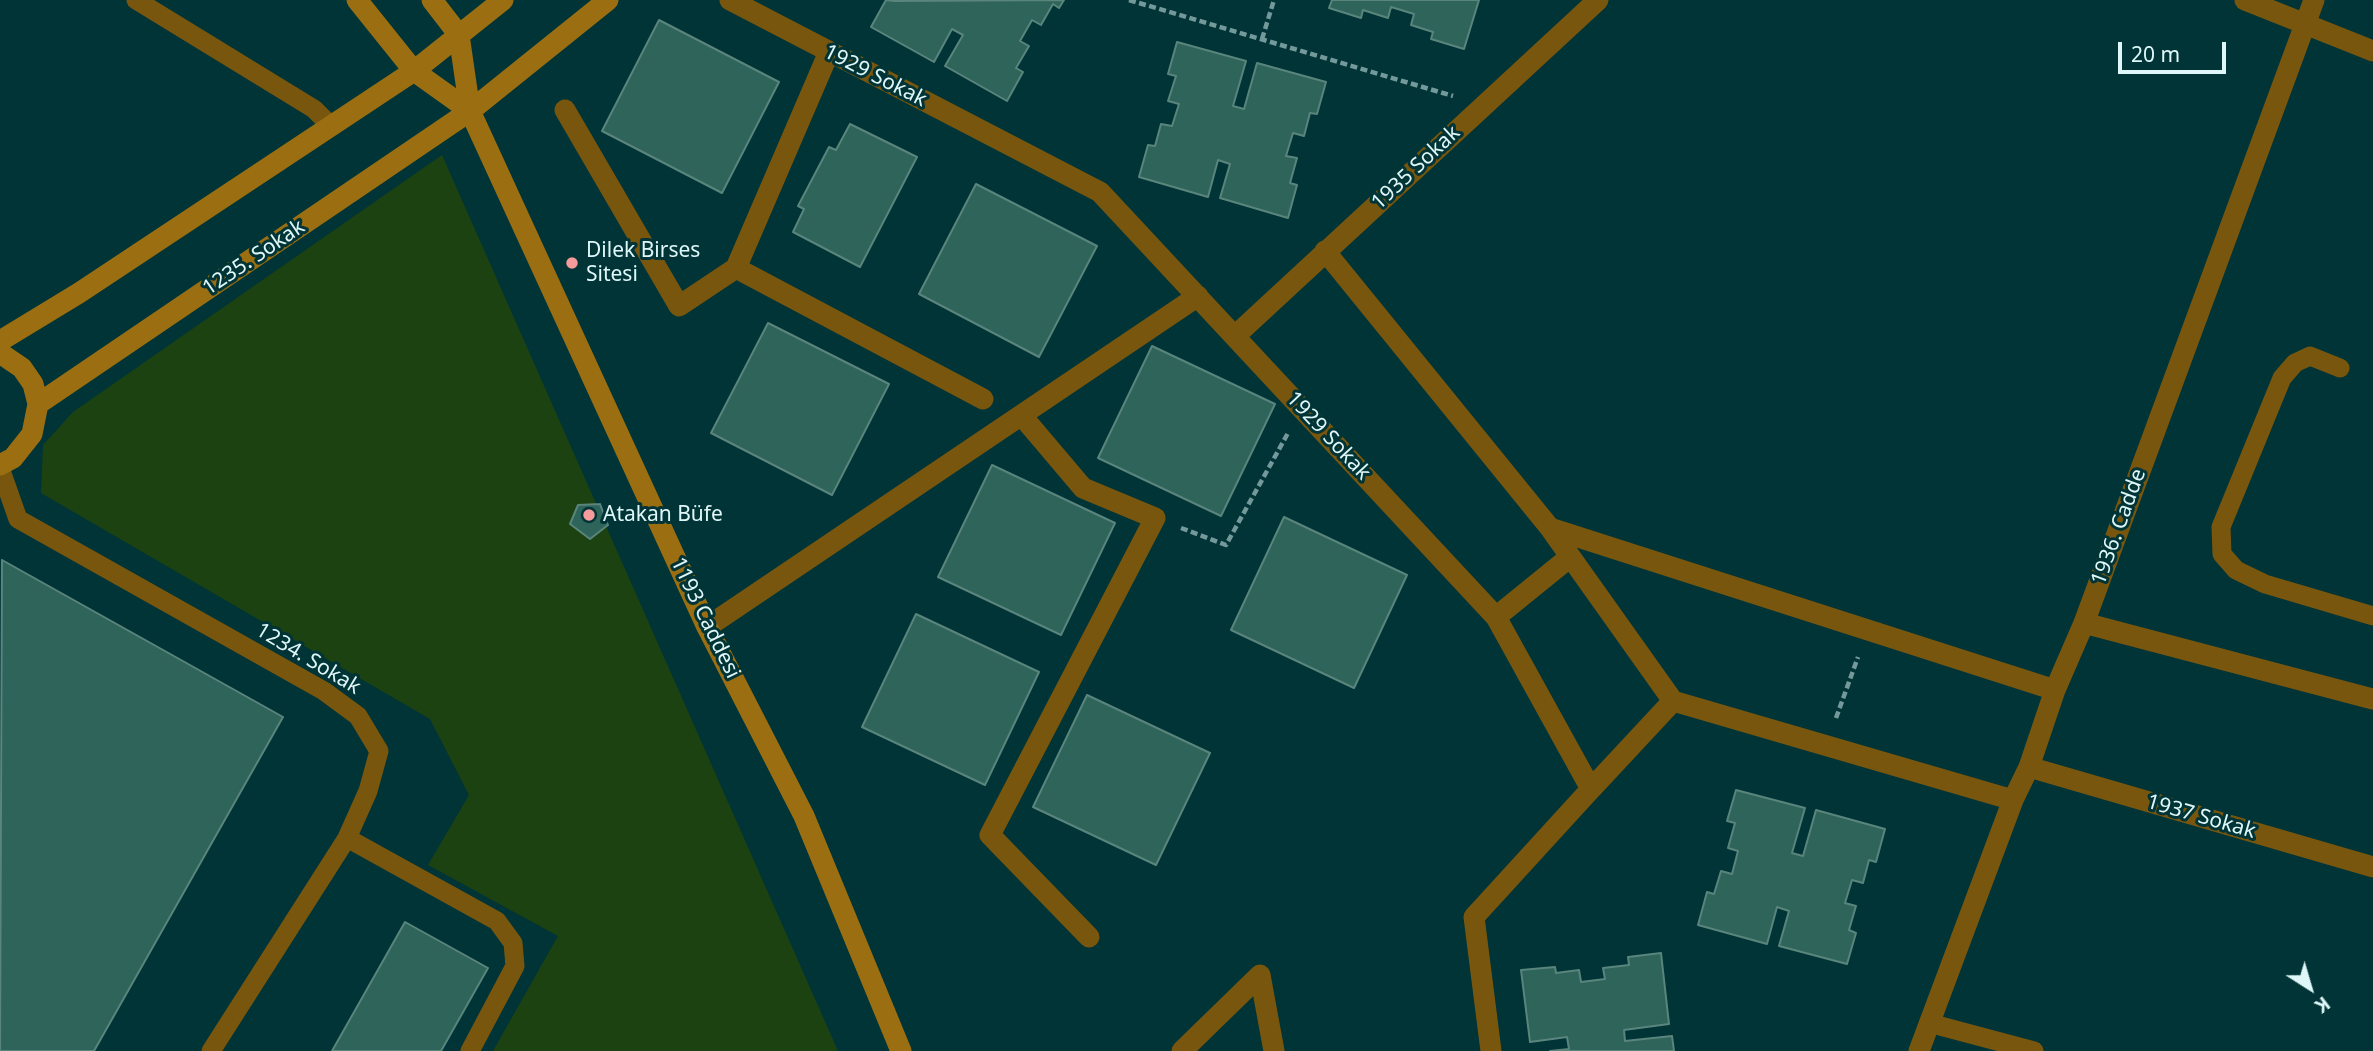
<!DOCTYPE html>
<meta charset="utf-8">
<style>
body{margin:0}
#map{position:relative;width:2373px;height:1051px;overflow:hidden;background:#003436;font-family:"Noto Sans",sans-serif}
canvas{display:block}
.north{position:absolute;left:2275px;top:953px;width:70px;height:70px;-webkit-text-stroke:5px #003436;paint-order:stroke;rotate:143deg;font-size:19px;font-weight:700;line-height:28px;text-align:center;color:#dff7f8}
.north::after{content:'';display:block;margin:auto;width:24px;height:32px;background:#dff7f8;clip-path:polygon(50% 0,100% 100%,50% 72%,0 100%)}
.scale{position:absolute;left:2118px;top:42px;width:108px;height:32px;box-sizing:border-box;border:4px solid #dff7f8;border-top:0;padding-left:9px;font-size:21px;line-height:24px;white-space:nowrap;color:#dff7f8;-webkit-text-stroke:5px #003436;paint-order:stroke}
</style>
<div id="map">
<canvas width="2373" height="1051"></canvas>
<div class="north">K</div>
<div class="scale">20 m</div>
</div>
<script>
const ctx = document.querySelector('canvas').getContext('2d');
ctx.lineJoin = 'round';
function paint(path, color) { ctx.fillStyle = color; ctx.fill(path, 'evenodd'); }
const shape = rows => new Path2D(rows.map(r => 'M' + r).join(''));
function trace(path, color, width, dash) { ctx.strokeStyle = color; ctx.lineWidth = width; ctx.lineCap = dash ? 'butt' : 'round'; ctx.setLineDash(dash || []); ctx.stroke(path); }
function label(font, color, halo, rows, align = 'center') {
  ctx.font = font + ' "Noto Sans",sans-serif'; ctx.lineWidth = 6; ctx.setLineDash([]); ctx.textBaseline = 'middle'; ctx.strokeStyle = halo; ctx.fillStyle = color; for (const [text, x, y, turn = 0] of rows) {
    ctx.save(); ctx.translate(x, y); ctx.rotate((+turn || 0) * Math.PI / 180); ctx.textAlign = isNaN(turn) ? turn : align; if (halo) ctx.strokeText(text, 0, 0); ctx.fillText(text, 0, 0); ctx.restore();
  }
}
paint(shape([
 [442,155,838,1051,493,1051,558,936,428,865,469,795,430,719,41,493,43,445,73,412]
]), '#1d4212');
const building = shape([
 [886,0,894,1,1064,0,1059,8,1053,4,1041,25,1032,20,1020,41,1029,46,1016,68,1023,72,1007,101,945,66,963,35,952,29,934,62,871,27,886,0],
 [1332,0,1479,0,1464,49,1431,39,1433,32,1411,25,1414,14,1391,7,1388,18,1363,10,1361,18,1329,8,1332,0],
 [659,20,779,82,722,193,602,131,659,20],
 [1177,42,1246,61,1233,106,1244,109,1257,63,1326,82,1317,114,1310,113,1304,136,1293,133,1286,156,1297,158,1290,183,1297,185,1288,218,1220,198,1230,164,1218,160,1208,197,1139,177,1148,145,1155,146,1161,124,1172,126,1179,104,1168,101,1176,76,1168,74,1177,42],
 [850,124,917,157,860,267,793,232,804,209,798,206,829,147,836,150,850,124],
 [976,184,1097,246,1039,357,919,294,976,184],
 [768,323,889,384,832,495,711,433,768,323],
 [1152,346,1275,404,1221,516,1098,458,1152,346],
 [992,465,1115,523,1061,635,938,577,992,465],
 [600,504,608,525,590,539,570,524,578,505,600,504],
 [1284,517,1407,575,1354,688,1231,630,1284,517],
 [2,560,283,717,94,1051,0,1051,2,560],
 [916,614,1039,672,985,785,862,727,916,614],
 [1087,695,1210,753,1156,865,1033,807,1087,695],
 [1736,790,1805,808,1792,853,1803,856,1816,810,1885,829,1876,862,1869,860,1863,883,1852,880,1845,903,1856,906,1849,930,1856,933,1847,964,1779,946,1789,911,1777,907,1767,944,1698,925,1707,892,1714,894,1721,871,1732,874,1738,851,1728,848,1735,823,1727,821,1736,790],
 [405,922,488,968,441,1051,332,1051,405,922],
 [1661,953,1669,1024,1624,1030,1625,1041,1672,1036,1674,1051,1550,1051,1569,1049,1567,1037,1530,1042,1521,970,1555,967,1556,973,1579,970,1581,982,1605,979,1603,968,1629,965,1628,957,1661,953]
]);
paint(building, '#2f645a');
trace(building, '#59857c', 2);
trace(shape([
 [1129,0,1453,96],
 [1262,39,1274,0],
 [1181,528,1226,545,1288,433],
 [1836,718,1858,657]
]), '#74999b', 4.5, [7, 3.5]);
trace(shape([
 [136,0,314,109,331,126],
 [2340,368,2310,356,2295,363,2282,378,2221,527,2222,554,2236,570,2265,584,2373,616],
 [0,468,18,519,324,691,358,716,379,751,368,791,347,838,211,1051],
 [347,838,497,921,513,943,515,966,470,1051],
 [1929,1023,2034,1051]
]), '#79560e', 19);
trace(shape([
 [730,0,1100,192,1496,617,1591,789,1474,917,1491,1051],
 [2245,0,2373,51],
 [829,52,736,268,983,399],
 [565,110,679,306,736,268],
 [1325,251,1550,528,1673,701,2013,800],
 [1235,336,1598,0],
 [1022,416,1083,488,1155,518,990,835,1089,937],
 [1550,528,2055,690],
 [1496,617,1570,557],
 [2084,623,2373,699],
 [707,627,1198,296],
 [2029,767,2373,867],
 [1591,789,1673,701],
 [1182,1051,1260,975,1274,1051],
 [1919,1051,2013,800,2029,767,2055,690,2084,623,2314,0]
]), '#79560e', 21);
trace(shape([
 [357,0,414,71,470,111],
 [432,0,459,35,470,111,707,627,804,816,901,1051],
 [0,341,79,293,414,71,503,0],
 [0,353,22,368,33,384,38,404,32,434,13,458,0,465],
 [38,404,470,111,608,0]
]), '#9b6f11', 21);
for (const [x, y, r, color] of [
 [572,263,7,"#f59b9b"],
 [589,515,7,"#f59b9b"]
]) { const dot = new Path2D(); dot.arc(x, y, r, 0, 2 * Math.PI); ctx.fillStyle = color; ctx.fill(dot); trace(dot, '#003436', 2.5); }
label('21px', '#dff7f8', '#003436', [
 ["1929 Sokak",875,76,27],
 ["1935 Sokak",1416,168,-43],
 ["1235. Sokak",254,258,-34],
 ["1929 Sokak",1328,436,47],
 ["1936. Cadde",2119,527,-70],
 ["1193 Caddesi",705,618,64],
 ["1234. Sokak",308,659,31],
 ["1937 Sokak",2201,817,16]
]);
label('21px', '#dff7f8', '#003436', [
 ["Dilek Birses",586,251],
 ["Sitesi",586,275],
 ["Atakan Büfe",603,515]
], 'left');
</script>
